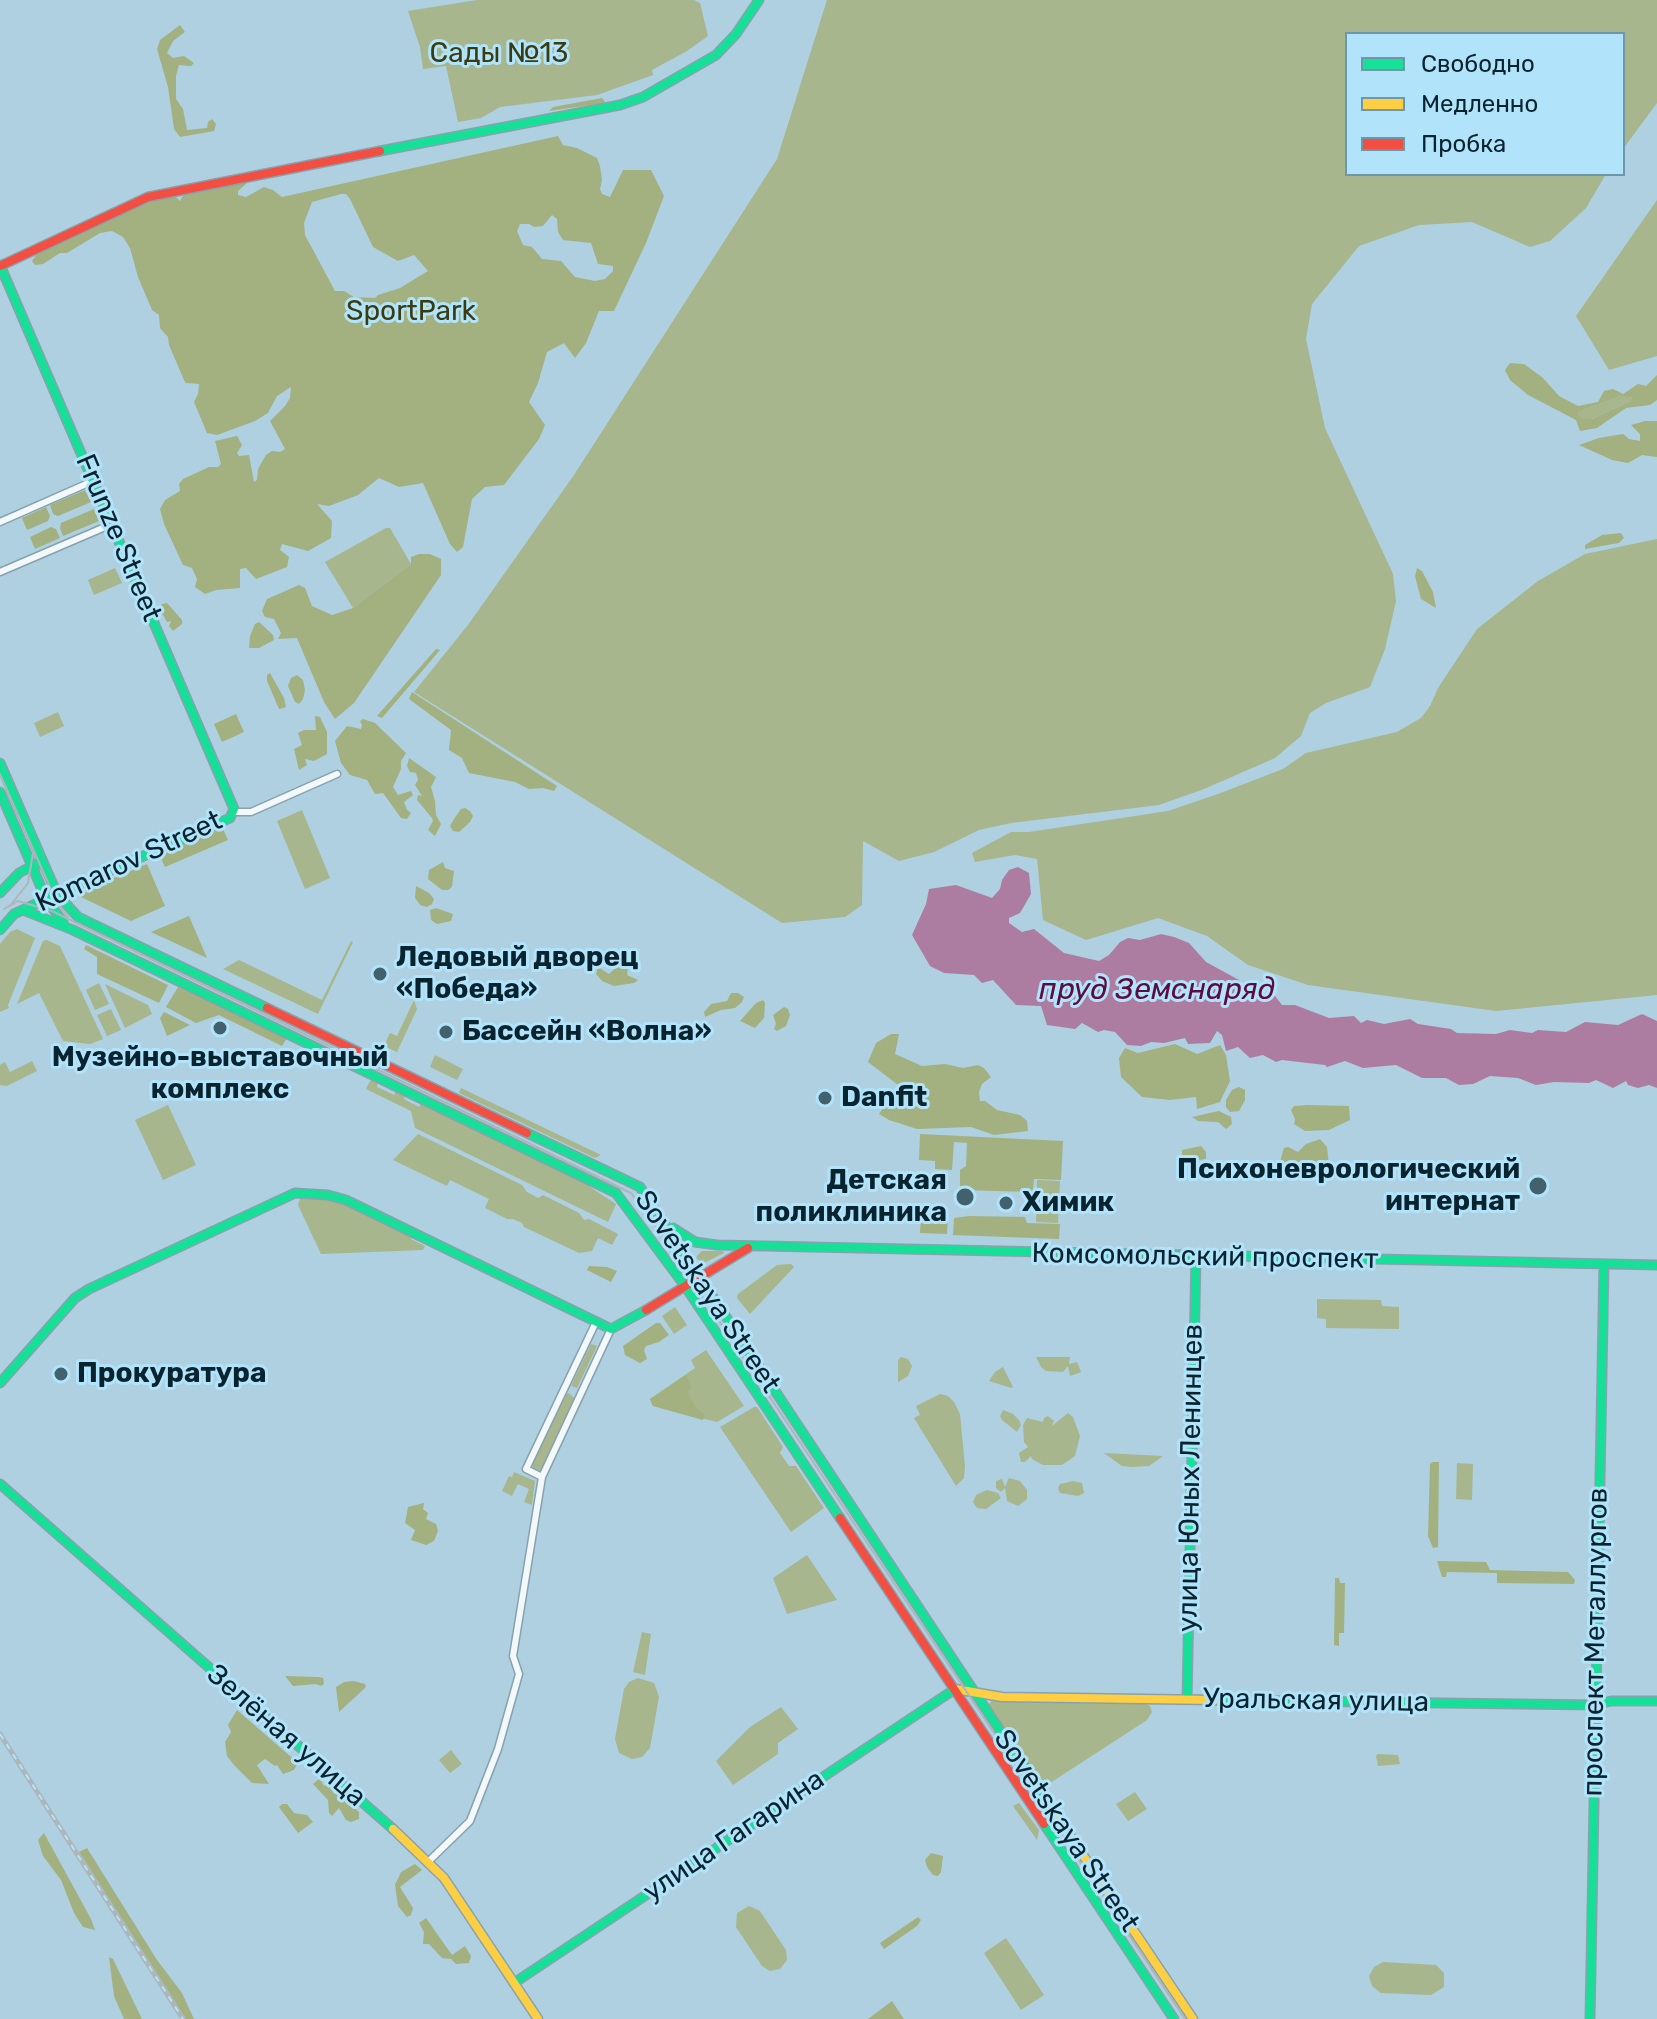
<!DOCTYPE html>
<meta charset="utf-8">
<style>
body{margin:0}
#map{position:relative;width:1657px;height:2019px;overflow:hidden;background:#aed0e0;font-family:Rubik,sans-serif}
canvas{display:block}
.legend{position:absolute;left:1345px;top:32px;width:280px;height:144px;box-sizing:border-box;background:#b1e3fa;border:2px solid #6e97a9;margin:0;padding:10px 14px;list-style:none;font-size:24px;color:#0a242f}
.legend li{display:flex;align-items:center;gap:16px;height:40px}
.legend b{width:40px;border:2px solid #6e97a9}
</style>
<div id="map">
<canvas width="1657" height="2019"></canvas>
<ul class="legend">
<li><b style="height:10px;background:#16e098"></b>Свободно</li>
<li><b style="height:10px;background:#ffcf43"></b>Медленно</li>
<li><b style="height:10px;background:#f24e42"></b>Пробка</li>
</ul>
</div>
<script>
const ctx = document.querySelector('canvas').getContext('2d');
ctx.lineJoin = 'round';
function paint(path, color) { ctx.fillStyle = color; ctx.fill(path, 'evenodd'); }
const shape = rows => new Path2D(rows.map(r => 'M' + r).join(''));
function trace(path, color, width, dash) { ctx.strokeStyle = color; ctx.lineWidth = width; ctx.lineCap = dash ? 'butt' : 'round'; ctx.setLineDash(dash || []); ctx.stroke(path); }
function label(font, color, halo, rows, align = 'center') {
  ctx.font = font + ' Rubik,sans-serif'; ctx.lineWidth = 6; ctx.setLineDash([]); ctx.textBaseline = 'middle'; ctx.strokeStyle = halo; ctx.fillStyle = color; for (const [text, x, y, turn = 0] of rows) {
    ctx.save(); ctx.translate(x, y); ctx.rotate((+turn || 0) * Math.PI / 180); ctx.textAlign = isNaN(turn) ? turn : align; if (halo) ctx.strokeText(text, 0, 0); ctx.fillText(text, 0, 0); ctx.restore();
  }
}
paint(shape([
 [477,0,694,0,700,3,708,36,687,51,652,70,653,75,597,95,500,107,481,118,458,122,446,66,423,69,420,47,408,11],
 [827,0,1657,0,1657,103,1623,149,1623,34,1347,34,1347,174,1606,174,1586,208,1550,241,1530,247,1472,222,1419,225,1359,246,1312,304,1306,339,1325,428,1393,574,1396,601,1385,649,1370,687,1326,703,1310,713,1301,736,1275,758,1204,789,1159,805,1011,823,979,830,934,852,899,861,863,841,862,905,845,917,782,923,414,692,468,625,574,475,777,159],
 [1657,200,1657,356,1609,370,1576,316],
 [1620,396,1633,396,1631,401,1592,419,1580,419,1578,415,1578,412],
 [386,528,390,528,411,564,353,608,325,562],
 [1657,539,1657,995,1496,1011,1308,985,1248,965,1207,936,1158,918,1086,940,1043,920,1037,859,1015,855,975,862,972,853,1011,832,1029,832,1168,811,1218,794,1283,769,1306,753,1397,732,1421,718,1430,706,1438,688,1477,629,1538,581,1585,554],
 [115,568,122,583,94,595,88,580],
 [58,712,64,726,40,737,34,723],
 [302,810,330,878,305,889,277,821],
 [17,929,35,938,8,1005,9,1008,0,1012,0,944,10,932],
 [47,940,60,946,103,1039,90,1044,63,1041,39,993,17,1004,43,941],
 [351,941,353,942,318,1014,223,969,239,960,322,1000],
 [99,983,109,1004,95,1010,86,990],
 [105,984,148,1005,152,1014,125,1028],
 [414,1000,417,1009,397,1052,384,1046,390,1033,397,1036],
 [111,1009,121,1030,107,1036,97,1015],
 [435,1055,463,1069,457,1080,430,1067],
 [32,1061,37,1071,7,1086,0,1085,0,1065,5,1062,10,1072],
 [374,1080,378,1082,377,1087,394,1095,396,1091,405,1095,404,1099,419,1107,421,1103,591,1184,590,1187,616,1204,608,1222,415,1128,411,1111,366,1089,370,1081],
 [461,1088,601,1155,595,1158,459,1093],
 [168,1105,196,1165,163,1180,135,1120],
 [418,1134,522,1185,527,1192,538,1198,543,1195,579,1213,584,1220,589,1219,618,1234,612,1245,598,1238,592,1251,579,1253,524,1227,522,1223,513,1219,507,1219,485,1208,489,1199,450,1180,447,1186,393,1160],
 [1037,1180,1060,1181,1058,1223,1036,1222],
 [301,1195,345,1201,413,1234,411,1239,425,1246,423,1250,321,1254,298,1205],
 [702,1251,723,1251,724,1253,702,1264,696,1257],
 [791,1264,794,1267,750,1314,737,1298,738,1294,777,1265],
 [1317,1299,1381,1300,1382,1306,1399,1307,1399,1329,1326,1328,1326,1319,1317,1318],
 [675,1307,687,1325,674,1334,662,1316],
 [591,1344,597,1346,577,1388,571,1386],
 [706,1350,744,1406,717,1422,653,1406,650,1399,695,1368,691,1360],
 [901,1357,908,1359,912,1366,908,1376,898,1382,898,1360],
 [1036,1357,1070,1357,1069,1364,1077,1362,1081,1372,1070,1376,1068,1366,1063,1372,1046,1371,1041,1367],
 [1003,1367,1013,1387,1011,1388,989,1381,995,1372],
 [569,1393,575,1399,543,1469,537,1471,533,1469,532,1462,564,1395],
 [940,1394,948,1396,954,1402,960,1414,965,1466,964,1478,956,1486,914,1418,920,1415,916,1406],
 [754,1407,757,1407,783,1447,780,1453,789,1466,796,1466,824,1508,791,1532,720,1427],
 [1003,1410,1013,1414,1019,1420,1021,1425,1017,1432,1002,1420,1000,1416],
 [1068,1413,1073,1417,1080,1436,1075,1456,1062,1465,1043,1465,1032,1459,1031,1456,1025,1462,1021,1462,1019,1453,1028,1447,1024,1442,1023,1425,1027,1418,1043,1422,1044,1418,1048,1416,1054,1421,1052,1426],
 [1104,1453,1163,1456,1149,1466,1132,1467,1122,1466],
 [1457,1463,1473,1464,1472,1500,1456,1499],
 [514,1472,535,1481,532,1505,524,1502,529,1489,518,1484,512,1496,502,1491,509,1476,512,1477],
 [1009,1478,1020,1481,1027,1490,1027,1499,1018,1506,1007,1501,1005,1488,1001,1492,996,1488,996,1481,1002,1479,1005,1487],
 [1073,1481,1082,1483,1084,1493,1078,1496,1060,1493,1058,1488,1060,1484],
 [987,1490,998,1493,1001,1498,986,1509,977,1508,973,1502,976,1495],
 [807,1555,837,1600,787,1614,773,1578],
 [642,1632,651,1634,645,1675,633,1672],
 [638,1678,654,1683,659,1697,650,1748,642,1757,632,1759,619,1753,615,1739,624,1689,629,1682],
 [993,1700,1145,1703,1150,1706,1152,1712,1147,1720,1044,1787,1040,1787,990,1710,989,1704],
 [781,1707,798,1729,778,1743,778,1754,733,1785,716,1761,750,1727],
 [451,1750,462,1764,450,1773,439,1760],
 [1378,1754,1398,1755,1400,1764,1378,1766,1376,1756],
 [1135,1792,1147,1809,1128,1821,1116,1804],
 [1019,1803,1039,1830,1037,1840,1013,1806],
 [749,1906,760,1911,786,1950,787,1960,780,1969,770,1971,762,1966,736,1927,737,1913],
 [1006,1938,1044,1995,1021,2010,984,1953],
 [1383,1962,1436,1965,1444,1973,1444,1987,1431,1995,1381,1993,1372,1986,1369,1976,1374,1967]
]), '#a7b68c');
paint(shape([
 [180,25,185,32,173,41,167,53,173,58,184,56,194,63,191,66,179,65,176,76,176,99,183,109,187,130,207,128,208,122,212,119,216,124,214,131,180,137,174,129,168,87,157,49,160,40],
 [602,98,605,102,599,104,549,111,553,107],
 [558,136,563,145,577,148,597,158,600,166,602,180,600,189,602,194,610,197,623,170,651,170,664,196,646,243,614,311,599,311,586,343,575,358,564,343,547,352,538,383,529,402,545,425,539,439,504,485,485,487,472,499,463,547,457,552,450,544,423,483,399,487,379,478,358,495,329,506,317,504,332,521,331,538,308,551,282,544,280,550,289,557,287,567,256,579,246,568,240,569,240,588,216,590,205,594,195,587,197,579,192,568,183,565,164,524,160,509,165,500,180,491,179,484,183,479,209,467,218,467,221,464,215,441,237,436,242,445,237,453,239,456,249,455,254,482,257,480,258,469,266,455,272,451,280,452,285,449,270,421,285,406,290,398,291,387,277,396,268,413,255,421,217,435,207,433,194,402,198,394,199,384,186,383,184,380,169,345,168,337,160,328,159,315,152,310,138,277,130,248,123,237,112,231,100,233,67,253,60,253,43,264,35,265,32,261,36,255,99,222,168,195,175,196,180,201,185,192,241,182,247,183,238,191,238,195,246,197,264,187,273,190,282,197],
 [341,194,346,194,350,199,373,247,398,261,414,255,428,271,400,288,378,295,375,298,354,297,344,291,335,291,305,235,304,223,312,202],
 [552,215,557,219,558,232,563,240,591,243,598,264,613,266,613,271,605,279,595,281,575,277,561,261,542,259,532,247,523,245,517,231,520,224,529,224,534,227,543,226],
 [1510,363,1524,364,1543,378,1559,396,1578,406,1598,402,1604,391,1613,389,1623,394,1638,384,1646,386,1657,375,1657,400,1650,405,1626,408,1597,428,1580,431,1576,420,1528,395,1510,380,1505,370],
 [1620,396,1632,397,1631,401,1592,419,1581,419,1578,415,1578,412],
 [1645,421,1657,421,1657,457,1642,455,1628,463,1612,460,1579,445,1599,438,1623,434,1629,439,1640,441,1640,434,1631,425],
 [85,490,91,502,58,516,53,514,50,505],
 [46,507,50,516,48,521,27,530,22,518],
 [94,509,99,521,63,536,60,528,61,523],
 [51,527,56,529,60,538,35,549,30,537],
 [1621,533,1624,538,1619,543,1585,549,1585,545,1602,535],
 [419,554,430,554,441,559,441,575,354,703,335,719,324,702,297,638,278,639,281,633,274,619,265,617,262,611,267,599,299,585,305,588,312,606,332,615,353,608,411,564,411,557],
 [1417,568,1422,571,1433,592,1436,608,1421,599,1415,576],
 [167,603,182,620,182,624,173,631,169,626,171,621,167,622,160,610,162,604],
 [259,622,273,635,274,640,259,648,249,648,250,636,255,624],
 [436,649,440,650,382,718,377,716],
 [270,673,284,698,286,707,283,708,279,709,267,681,267,675],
 [297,675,303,680,305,690,303,699,299,704,295,702,288,686,291,678],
 [412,692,557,786,554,791,543,788,529,789,515,782,469,773,462,758,449,750,451,730,409,699],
 [236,714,244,732,222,742,214,724],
 [315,716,320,717,327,732,327,754,314,761,305,759,307,765,299,770,294,749,302,745,298,733,304,730,316,730],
 [363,719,375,723,406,753,401,761,401,769,393,787,398,795,411,791,413,795,404,802,407,810,411,813,407,819,401,818,383,793,375,794,367,780,350,775,341,763,335,741,347,726,361,729,362,725,360,721],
 [409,758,436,777,431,787,435,801,436,815,441,824,435,836,428,830,433,821,432,818,417,800,418,795,422,796,415,785,418,780,416,773,410,772,407,766],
 [465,808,470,811,473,816,470,822,459,832,453,831,450,826,454,819,461,809],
 [222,827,228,840,165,867,159,854],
 [443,862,445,868,454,871,452,887,448,890,442,890,428,879,429,870],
 [147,864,165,906,131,921,81,897,88,889],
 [416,886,429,893,434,899,432,904,427,907,420,905,415,898],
 [436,908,453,914,451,921,437,924,431,920,430,910],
 [189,916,207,958,151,932],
 [86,945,168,985,159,1003,97,974,97,957,84,949],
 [624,966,628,967,627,975,638,980,634,983,614,986,602,981,596,974,598,967,609,974,617,967],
 [178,987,287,1038,282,1046,219,1015,196,1023,166,1007],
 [731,993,738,993,744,997,742,1002,735,1008,721,1010,705,1017,704,1012,711,1004,727,1001],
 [763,1000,765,1003,764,1018,755,1028,740,1021,756,1003],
 [784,1007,788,1009,790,1015,786,1026,777,1031,774,1029,776,1024,773,1015],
 [164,1012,190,1025,167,1036,160,1018],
 [891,1034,899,1034,895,1054,922,1066,945,1064,963,1068,978,1065,984,1068,991,1077,982,1084,979,1092,980,1101,985,1101,997,1110,1020,1115,1027,1121,1028,1131,994,1135,971,1127,917,1129,889,1120,879,1114,886,1103,905,1100,906,1091,868,1062,876,1043],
 [1175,1044,1197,1054,1220,1045,1226,1055,1230,1081,1220,1102,1197,1109,1196,1097,1170,1100,1142,1097,1121,1077,1119,1058,1125,1048,1138,1053],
 [1239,1087,1245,1090,1245,1100,1239,1111,1230,1112,1226,1107,1226,1100,1232,1090],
 [1308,1105,1349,1106,1350,1120,1329,1130,1305,1131,1294,1124,1295,1119,1291,1110,1294,1106],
 [1219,1111,1231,1117,1232,1124,1226,1129,1218,1122,1198,1121,1192,1117],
 [920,1134,1063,1141,1061,1180,1034,1179,1033,1192,960,1190,960,1170,966,1166,967,1143,954,1142,952,1170,935,1169,935,1161,919,1160],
 [1320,1139,1327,1147,1329,1166,1279,1165,1284,1148,1288,1147,1298,1152,1306,1144],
 [1201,1146,1206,1152,1206,1159,1191,1161,1182,1155,1182,1150],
 [921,1216,948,1218,947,1234,920,1233],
 [969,1216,1025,1217,1027,1223,1060,1224,1059,1239,953,1235,954,1218],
 [589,1266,607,1267,617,1271,611,1282,587,1270],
 [656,1323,660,1323,669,1335,659,1342,646,1346,644,1350,647,1359,640,1363,625,1355,623,1346],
 [686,1375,691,1388,687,1392,696,1408,704,1414,703,1420,653,1406,650,1399],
 [1433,1462,1439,1462,1438,1547,1433,1548,1428,1536,1430,1464],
 [424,1503,423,1509,428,1513,426,1519,436,1524,438,1531,434,1541,426,1545,411,1540,415,1530,405,1523,408,1507],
 [1437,1561,1486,1562,1490,1570,1568,1572,1575,1580,1574,1584,1497,1583,1497,1573,1447,1572,1446,1577,1442,1577],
 [1335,1578,1339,1578,1340,1583,1345,1583,1344,1633,1339,1633,1339,1646,1334,1645],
 [285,1676,319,1677,323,1678,324,1684,321,1686,316,1684,293,1686],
 [354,1681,365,1684,366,1687,339,1712,336,1687,344,1682],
 [237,1710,298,1763,294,1770,283,1774,277,1765,275,1766,265,1759,257,1765,269,1784,252,1783,234,1765,227,1756,225,1742,231,1732,228,1725],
 [320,1778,324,1786,329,1784,334,1794,340,1794,359,1812,359,1819,351,1822,346,1820,339,1808,332,1816,329,1813,328,1800,313,1784],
 [282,1804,287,1804,294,1813,307,1815,313,1822,298,1833,279,1807],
 [44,1833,91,1919,95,1930,83,1927,74,1913,61,1880,43,1856,38,1840],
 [87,1848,157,1960,182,1993,194,2019,186,2019,79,1852],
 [931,1853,943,1856,941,1872,938,1876,933,1875,927,1867,925,1860],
 [415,1864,422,1870,400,1887,413,1908,411,1915,407,1917,398,1906,395,1885,401,1872],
 [918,1917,921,1920,917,1926,884,1949,880,1943],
 [426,1918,452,1955,465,1946,471,1956,469,1963,456,1964,451,1959,442,1958,429,1944,423,1944,424,1932,419,1923],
 [109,1957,113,1959,142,2019,124,2019,114,1996],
 [892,2001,904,2019,868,2019]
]), '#a3b180');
paint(shape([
 [1018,867,1029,873,1031,894,1020,913,1009,918,1009,923,1022,932,1034,929,1064,953,1099,961,1109,955,1120,942,1128,938,1140,940,1161,934,1174,937,1189,943,1206,962,1239,980,1249,992,1275,996,1282,1005,1295,1005,1329,1018,1354,1016,1361,1023,1367,1020,1384,1024,1410,1019,1418,1024,1451,1029,1457,1033,1496,1034,1510,1030,1532,1033,1538,1030,1566,1032,1585,1022,1618,1025,1642,1014,1657,1021,1657,1088,1649,1085,1638,1088,1628,1085,1626,1081,1613,1088,1596,1080,1589,1083,1554,1082,1536,1085,1518,1078,1490,1076,1473,1084,1459,1085,1446,1078,1422,1078,1396,1065,1363,1068,1345,1061,1327,1067,1325,1065,1282,1060,1276,1062,1263,1055,1250,1058,1238,1047,1226,1051,1222,1035,1217,1031,1210,1043,1188,1044,1185,1038,1164,1043,1151,1042,1141,1046,1127,1045,1115,1032,1104,1030,1098,1032,1082,1023,1075,1029,1047,1025,1041,1006,1016,1005,993,980,982,983,974,975,944,973,930,966,912,935,926,904,929,889,956,885,992,898,1000,889,1002,880,1009,870]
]), '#ad7da1');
const street = shape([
 [0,522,93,481],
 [0,572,112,524],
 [234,812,251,812,337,774],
 [542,1477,526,1469,596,1322],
 [429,1861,470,1821,498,1749,519,1674,513,1656,542,1477,611,1329]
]);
const fast = shape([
 [380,151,620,105,643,97,716,55,736,34,759,0],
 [0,265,234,809,230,818,57,894,78,917,267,1008],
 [0,763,57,894,14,914,0,930],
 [0,792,32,866,19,873,0,893],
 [43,862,32,866,46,899,63,922],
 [23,910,73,930,616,1193,685,1286,840,1518],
 [527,1133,640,1187,1052,1809],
 [673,1228,695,1242,717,1245,1657,1265],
 [0,1383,75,1298,89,1289,295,1193,328,1195,346,1200,611,1329,646,1310],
 [0,1484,393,1829],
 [1187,1699,1196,1256],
 [1215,1700,1595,1705,1611,1701,1657,1701],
 [1044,1824,1174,2019],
 [514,1983,955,1689],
 [1590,2019,1604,1264]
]);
const slow = shape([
 [955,1689,1002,1697,1215,1700],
 [1052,1809,1193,2019],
 [393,1829,444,1878,538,2019]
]);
const jam = shape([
 [0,266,148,197,380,151],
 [267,1008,527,1133],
 [646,1310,748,1248],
 [840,1518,1044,1824]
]);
trace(street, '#87a2ae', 9);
trace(fast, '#87a2ae', 11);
trace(slow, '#87a2ae', 11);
trace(jam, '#87a2ae', 11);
trace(street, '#f3f8fa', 6);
trace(fast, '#16e098', 8);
trace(slow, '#ffcf43', 8);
trace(jam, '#f24e42', 8);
trace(shape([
 [0,774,56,901,68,917],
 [10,906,28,883,33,853],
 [4,909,18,901,52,911,631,1193,651,1219,1185,2019]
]), '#adb6bb', 2);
const rail = shape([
 [0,1734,183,2019]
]);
trace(rail, '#adb6bb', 5);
trace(rail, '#b1e3fa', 2, [6]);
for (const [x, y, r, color] of [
 [380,974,8,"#43606d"],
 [220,1028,8,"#43606d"],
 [446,1032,8,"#43606d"],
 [825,1098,8,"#43606d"],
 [1538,1186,10,"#43606d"],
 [965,1197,10,"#43606d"],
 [1006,1203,8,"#43606d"],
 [61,1374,8,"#43606d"]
]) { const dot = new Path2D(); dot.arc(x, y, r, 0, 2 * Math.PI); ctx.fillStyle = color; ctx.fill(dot); trace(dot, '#b1e3fa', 3); }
label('28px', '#3b3b10', '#b1e3fa', [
 ["Сады №13",499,54],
 ["SportPark",411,312]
]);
label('28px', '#0a242f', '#b1e3fa', [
 ["Frunze Street",118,538,67],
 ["Komarov Street",129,862,-25],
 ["Комсомольский проспект",1205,1257,1],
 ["Sovetskaya Street",707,1292,56],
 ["улица Юных Ленинцев",1191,1478,-89],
 ["проспект Металлургов",1596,1642,-89],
 ["Уральская улица",1316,1701,1],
 ["Зелёная улица",286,1736,41],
 ["Sovetskaya Street",1066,1831,56],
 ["улица Гагарина",734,1836,-34]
]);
label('bold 28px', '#0a242f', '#b1e3fa', [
 ["Ледовый дворец",396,958],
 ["«Победа»",396,990],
 ["Бассейн «Волна»",462,1032],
 ["Музейно-выставочный",220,1058,"center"],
 ["комплекс",220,1090,"center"],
 ["Danfit",841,1098],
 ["Психоневрологический",1520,1170,"right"],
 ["интернат",1520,1202,"right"],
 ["Детская",947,1181,"right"],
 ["поликлиника",947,1213,"right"],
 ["Химик",1022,1203],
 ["Прокуратура",77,1374]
], 'left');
label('italic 30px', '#5c0c3e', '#b1e3fa', [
 ["пруд Земснаряд",1157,990]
]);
</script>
